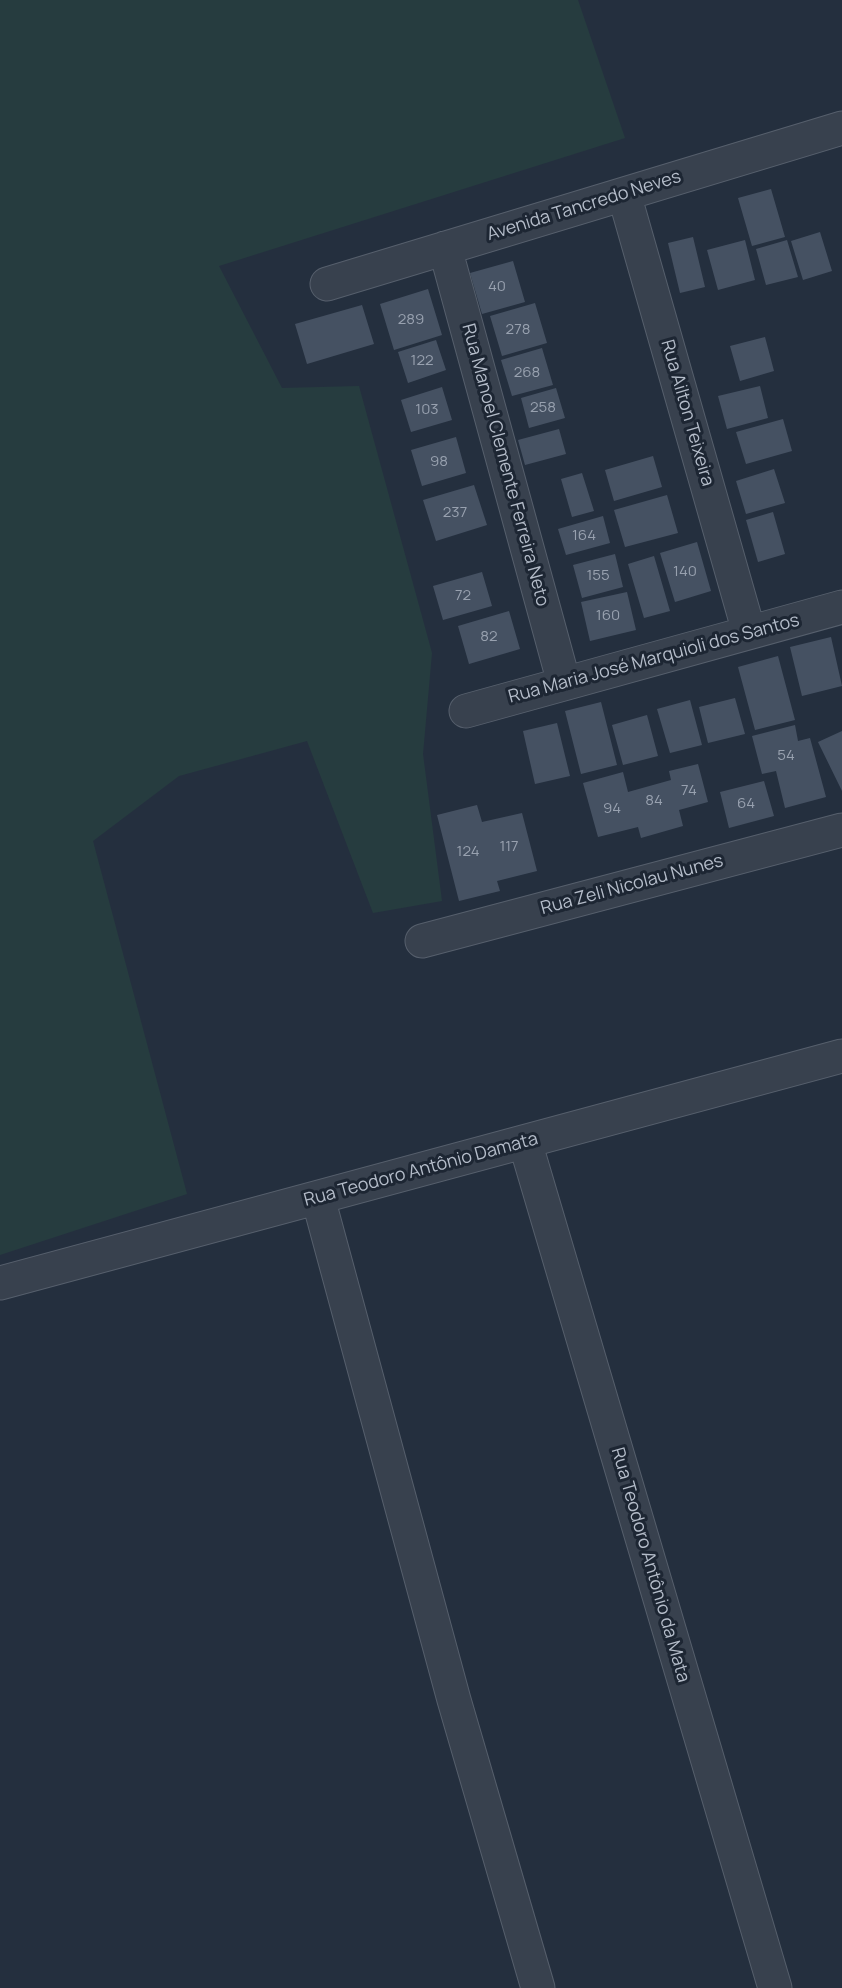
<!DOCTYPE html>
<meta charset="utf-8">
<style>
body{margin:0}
canvas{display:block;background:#242f3e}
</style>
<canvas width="842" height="1988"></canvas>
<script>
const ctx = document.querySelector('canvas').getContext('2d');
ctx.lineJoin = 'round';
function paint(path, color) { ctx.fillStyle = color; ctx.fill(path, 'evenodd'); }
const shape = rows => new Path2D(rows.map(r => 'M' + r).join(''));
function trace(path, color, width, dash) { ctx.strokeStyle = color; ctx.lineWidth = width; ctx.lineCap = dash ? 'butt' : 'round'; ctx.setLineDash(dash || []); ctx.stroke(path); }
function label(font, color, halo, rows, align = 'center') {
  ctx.font = font + ' Manrope,sans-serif'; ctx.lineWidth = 6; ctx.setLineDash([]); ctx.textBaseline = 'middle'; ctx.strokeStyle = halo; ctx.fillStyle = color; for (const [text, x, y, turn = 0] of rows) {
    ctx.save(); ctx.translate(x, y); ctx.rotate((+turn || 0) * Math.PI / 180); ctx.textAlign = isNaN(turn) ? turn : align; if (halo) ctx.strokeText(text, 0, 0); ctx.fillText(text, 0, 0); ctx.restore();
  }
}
paint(shape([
 [0,0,578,0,625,138,219,266,282,388,359,386,432,653,423,754,442,901,373,913,307,741,179,776,93,841,187,1194,0,1255]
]), '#263c3f');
paint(shape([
 [771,189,785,237,752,246,738,198],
 [820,232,832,271,803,280,791,241],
 [693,237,705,287,680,293,668,243],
 [745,240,755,280,718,290,707,250],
 [787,240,798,277,766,285,756,249],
 [513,261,525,302,482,314,470,273],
 [428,289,442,335,394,350,380,304],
 [535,303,547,343,502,356,490,316],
 [362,305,374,344,307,364,295,324],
 [765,337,774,371,740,381,730,346],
 [436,340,446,370,408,383,398,352],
 [542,348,553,385,512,396,501,360],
 [760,386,768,418,727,429,718,396],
 [442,387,452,420,411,432,401,400],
 [556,388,565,418,529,428,521,398],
 [783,419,792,451,746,464,736,432],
 [559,429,566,454,525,465,518,440],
 [456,437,466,473,422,486,411,450],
 [653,456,662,487,614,501,605,470],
 [774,469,785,503,746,514,736,481],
 [582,473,594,511,572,517,561,479],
 [474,485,487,525,436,541,423,500],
 [667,495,678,533,625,547,614,510],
 [773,512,785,554,758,562,746,520],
 [603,516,610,543,566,555,558,529],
 [697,542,711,591,675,602,660,553],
 [615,554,623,587,582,598,573,565],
 [654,556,670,611,644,618,628,564],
 [482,572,492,606,443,620,433,586],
 [627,592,636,630,590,641,581,602],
 [509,611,520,649,469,664,458,626],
 [831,637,842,686,802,696,790,647],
 [778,656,795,720,755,730,738,667],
 [735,698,745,734,708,743,699,707],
 [690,700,702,745,670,753,657,709],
 [601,702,617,765,581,774,565,711],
 [647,715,658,756,623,765,612,725],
 [557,723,570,776,535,784,523,731],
 [795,725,798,741,810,738,826,797,785,808,776,771,762,774,752,736],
 [842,731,842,791,818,742],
 [698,764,708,802,679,810,683,826,641,838,638,827,598,837,583,783,623,772,628,792,671,780,669,771],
 [764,781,774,816,729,828,720,792],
 [477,805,482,822,522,813,537,871,497,881,500,891,459,901,437,815]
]), '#455162');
const street = shape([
 [624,194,749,632],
 [445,248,564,683],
 [327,284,842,128],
 [466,711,842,607],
 [422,941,842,830],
 [525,1142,775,1988],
 [318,1198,454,1700,538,1988],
 [0,1283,842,1056]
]);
trace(street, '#565f6c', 35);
trace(street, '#38414e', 33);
label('15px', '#98a1af', null, [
 ["40",497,287],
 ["289",411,320],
 ["278",518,330],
 ["122",422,361],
 ["268",527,373],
 ["258",543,408],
 ["103",427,410],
 ["98",439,462],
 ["237",455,513],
 ["164",584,536],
 ["140",685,572],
 ["155",598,576],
 ["72",463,596],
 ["160",608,616],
 ["82",489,637],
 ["54",786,756],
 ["74",689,791],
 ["84",654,801],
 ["64",746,804],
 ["94",612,809],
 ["117",509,847],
 ["124",468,852]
]);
label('18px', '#b4bcc9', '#1d2633', [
 ["Avenida Tancredo Neves",584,206,-17],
 ["Rua Ailton Teixeira",687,413,74],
 ["Rua Manoel Clemente Ferreira Neto",505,465,75],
 ["Rua Maria José Marquioli dos Santos",654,659,-15],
 ["Rua Zeli Nicolau Nunes",632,885,-15],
 ["Rua Teodoro Antônio Damata",421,1170,-15],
 ["Rua Teodoro Antônio da Mata",650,1565,74]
]);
</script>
